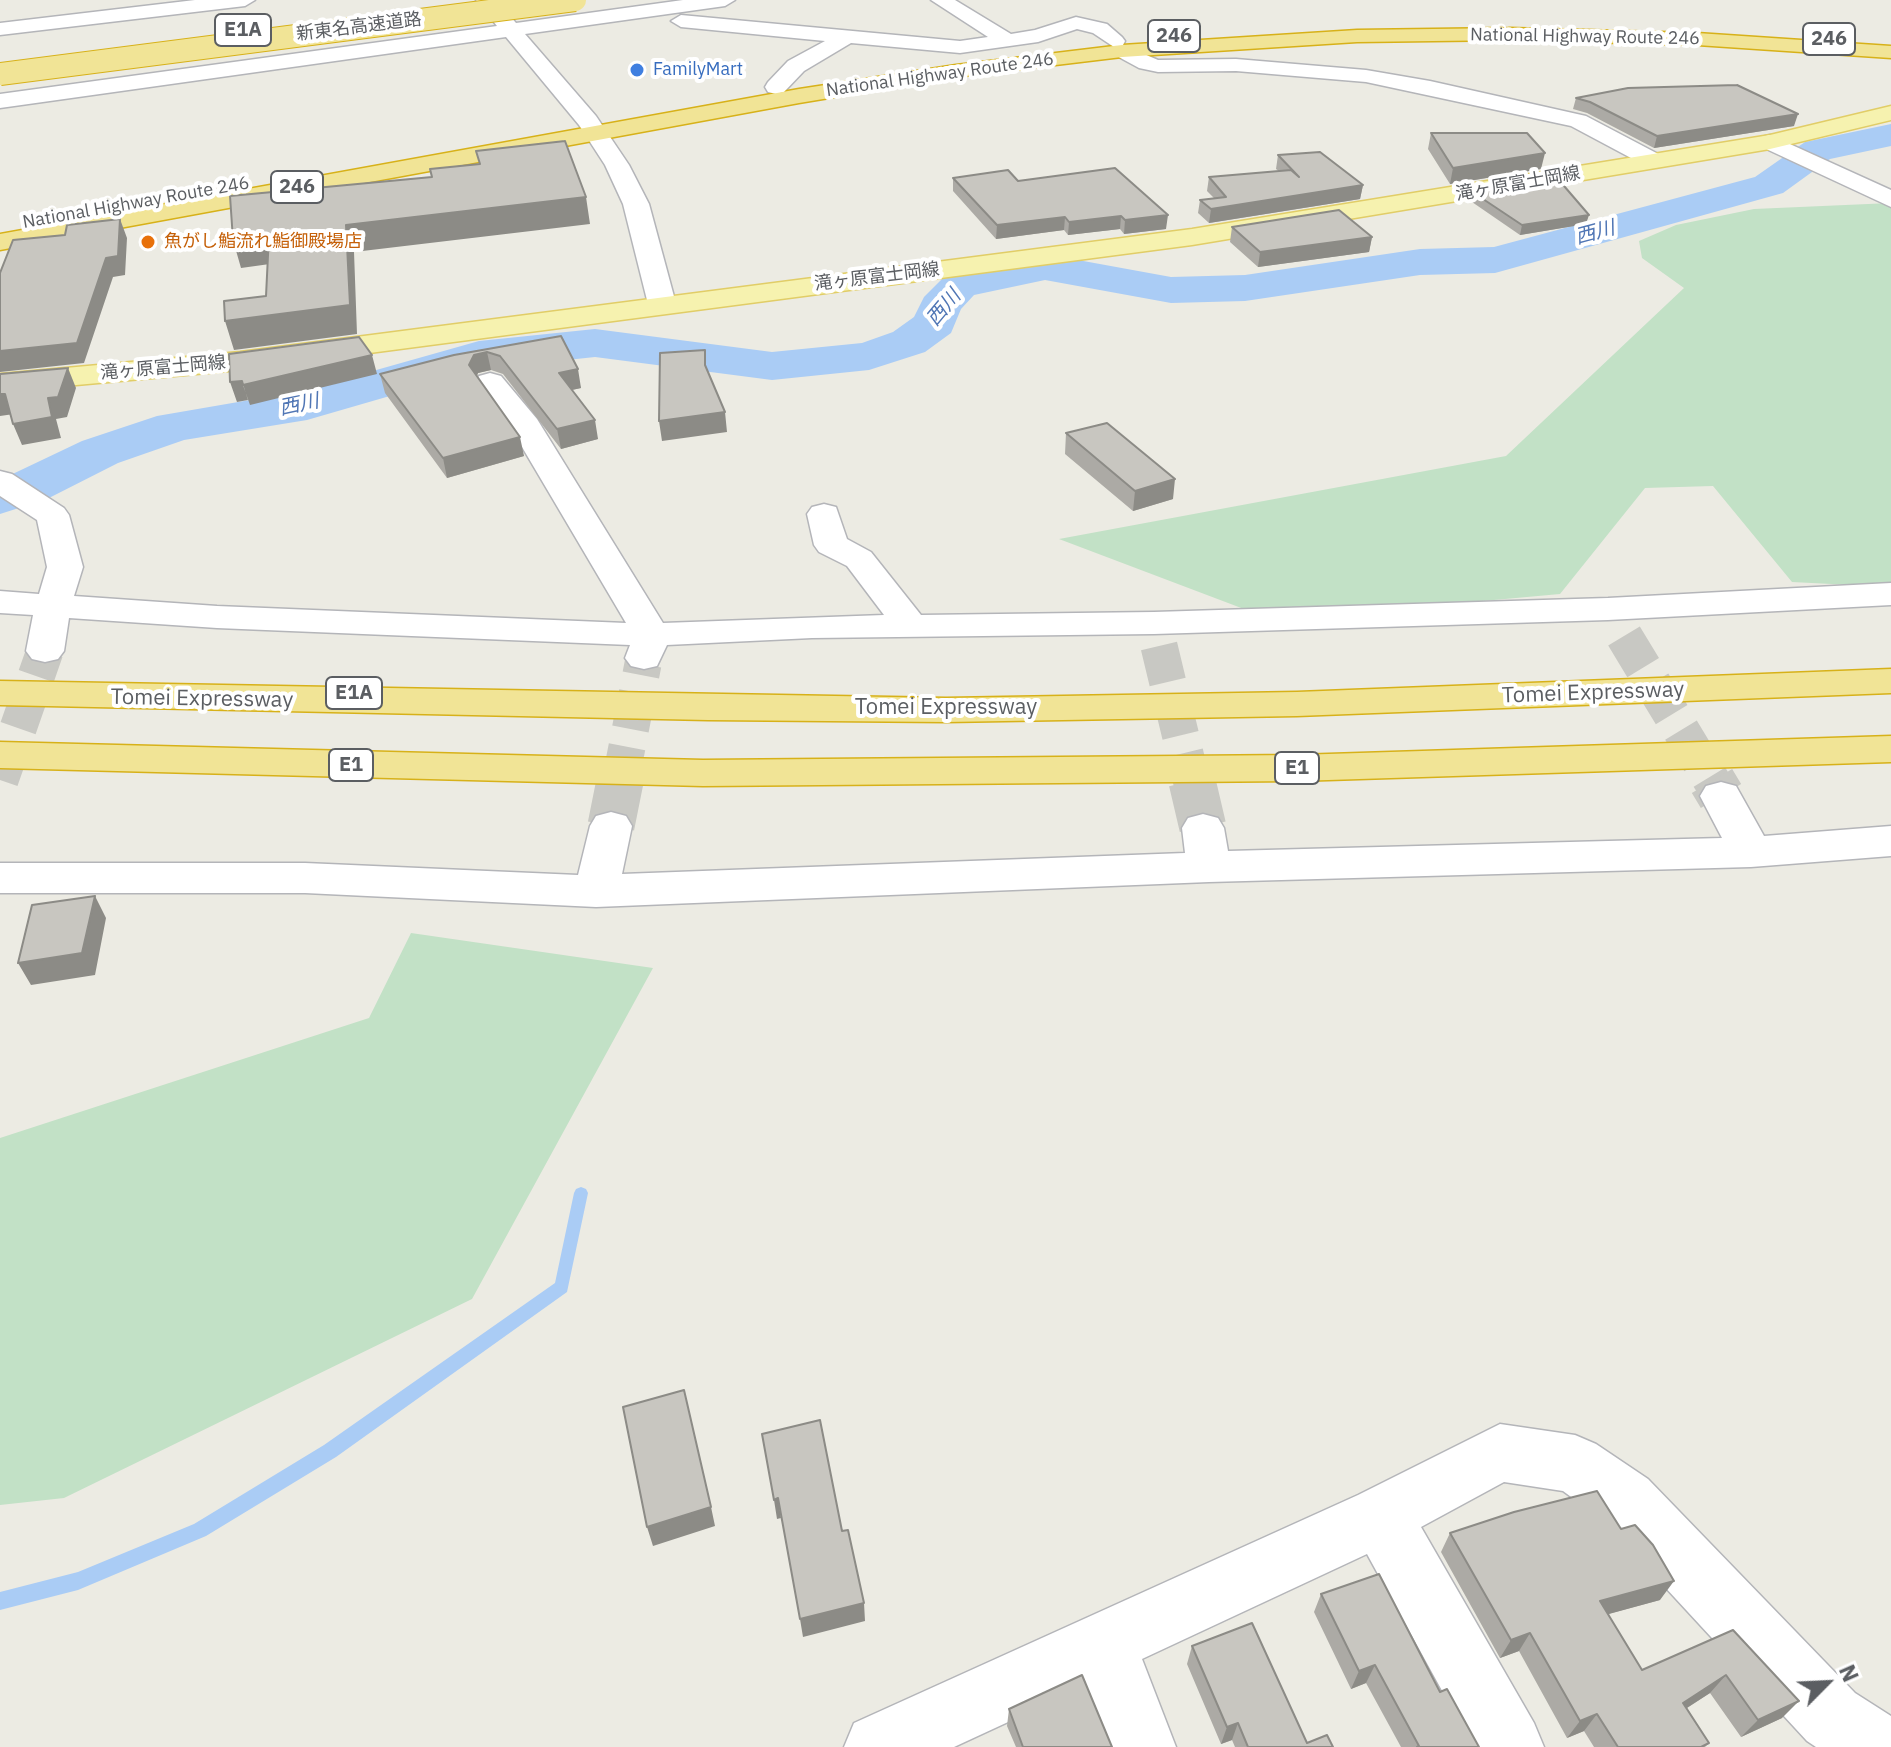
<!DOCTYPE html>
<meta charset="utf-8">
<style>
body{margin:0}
#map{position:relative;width:1891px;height:1747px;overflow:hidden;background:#ecebe3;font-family:"IBM Plex Sans",sans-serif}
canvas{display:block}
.north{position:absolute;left:1787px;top:1643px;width:80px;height:80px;-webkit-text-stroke:6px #fff;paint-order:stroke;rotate:66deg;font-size:22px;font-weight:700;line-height:32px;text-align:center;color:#5b5e62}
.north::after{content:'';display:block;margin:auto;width:28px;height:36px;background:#5b5e62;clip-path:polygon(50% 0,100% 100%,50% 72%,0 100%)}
</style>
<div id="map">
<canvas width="1891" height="1747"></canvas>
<div class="north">N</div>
</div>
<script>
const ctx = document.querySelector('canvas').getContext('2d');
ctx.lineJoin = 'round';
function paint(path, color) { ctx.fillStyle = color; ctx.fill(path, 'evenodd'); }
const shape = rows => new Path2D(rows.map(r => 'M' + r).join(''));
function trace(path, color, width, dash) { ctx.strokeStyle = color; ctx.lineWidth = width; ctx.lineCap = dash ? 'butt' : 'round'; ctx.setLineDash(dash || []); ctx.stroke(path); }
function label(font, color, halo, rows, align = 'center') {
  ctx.font = font + ' "IBM Plex Sans","Noto Sans JP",sans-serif'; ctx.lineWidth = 8; ctx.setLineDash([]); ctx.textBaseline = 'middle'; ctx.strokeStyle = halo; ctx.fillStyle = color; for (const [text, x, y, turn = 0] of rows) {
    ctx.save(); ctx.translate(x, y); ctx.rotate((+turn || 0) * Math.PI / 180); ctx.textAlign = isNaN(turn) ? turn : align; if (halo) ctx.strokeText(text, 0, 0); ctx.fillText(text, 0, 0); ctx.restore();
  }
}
paint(shape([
 [1891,203,1891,587,1792,582,1713,486,1645,488,1560,594,1273,620,1059,539,1506,456,1684,288,1642,258,1639,241,1676,225,1754,209],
 [411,933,653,968,472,1299,64,1498,0,1505,0,1138,369,1018]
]), '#c2e1c6');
paint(shape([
 [581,1187,586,1189,588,1193,567,1292,336,1457,206,1536,78,1590,0,1610,0,1592,78,1572,194,1524,324,1445,555,1283,574,1193,576,1189,581,1187]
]), '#aaccf5');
paint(shape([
 [1891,124,1891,146,1830,159,1783,193,1495,273,1420,275,1245,301,1171,303,1045,280,974,295,961,309,951,333,925,352,869,370,772,380,595,357,483,369,307,420,184,440,118,463,47,499,0,514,0,480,82,441,157,416,302,391,479,341,595,329,772,352,862,343,893,332,914,317,924,297,944,277,981,265,1045,254,1171,277,1245,275,1420,249,1494,247,1755,177,1805,142,1891,124]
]), '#aaccf5');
trace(shape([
 [1624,636,1713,783],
 [1159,646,1192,783],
 [0,780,45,651],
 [620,783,643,664]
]), '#c8c8c3', 37, [37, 18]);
trace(shape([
 [1192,781,1203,828],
 [1712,781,1721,796],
 [611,826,620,781]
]), '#c8c8c3', 47, [47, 23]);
const minor = shape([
 [195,0,255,0,245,6,0,35,0,23,195,0],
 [476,0,496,0,516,23,683,0,735,0,725,6,525,34,596,116,629,165,649,204,676,304,672,310,662,312,652,310,648,304,623,204,605,165,579,125,506,37,0,108,0,94,497,26,476,0],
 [931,0,955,0,1011,34,1035,30,1076,17,1107,24,1122,37,1125,41,1123,45,1158,60,1236,59,1366,70,1430,81,1586,116,1662,156,1666,161,1662,166,1646,166,1571,126,1366,82,1236,71,1158,72,1139,68,1115,55,1112,51,1114,47,1093,33,1077,29,1038,42,960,53,851,43,804,71,784,92,776,94,768,92,765,87,768,82,788,61,825,41,681,27,671,21,681,15,960,41,988,37,931,0],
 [1770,135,1891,190,1891,207,1762,147,1758,142,1762,137,1770,135],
 [490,373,501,376,537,419,663,623,884,615,847,566,819,552,814,545,807,514,812,507,824,504,836,507,847,539,871,552,921,615,1154,612,1608,598,1891,583,1891,605,1608,620,1154,634,812,638,667,645,657,666,644,669,631,666,625,658,630,645,217,628,69,618,64,651,58,659,45,662,32,659,26,651,33,615,0,613,0,591,39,594,47,567,37,520,0,496,0,471,12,474,64,508,69,515,83,567,74,596,217,606,626,623,512,430,475,382,479,376,490,373],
 [1721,782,1736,786,1764,836,1891,826,1891,856,1751,867,1209,882,596,907,305,893,0,893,0,863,305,863,578,875,590,826,596,816,611,812,626,816,632,826,622,874,1185,853,1182,828,1188,818,1203,814,1218,818,1224,828,1228,851,1722,838,1700,796,1706,786,1721,782],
 [1500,1424,1575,1435,1596,1444,1648,1479,1855,1693,1891,1716,1891,1747,1816,1747,1807,1741,1604,1521,1563,1491,1504,1482,1421,1527,1534,1723,1544,1747,1473,1747,1367,1554,1142,1659,1176,1747,1108,1747,1086,1686,954,1747,844,1747,854,1723,1358,1495,1500,1424]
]);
const major = shape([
 [1891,106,1891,120,1770,149,1192,245,240,370,0,392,0,374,240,352,1192,229,1770,135,1891,106]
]);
const highway = shape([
 [1509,28,1697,33,1891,46,1891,58,1697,45,1509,40,1357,42,1122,57,956,77,799,103,0,250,0,234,799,89,956,65,1122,45,1357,30,1509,28],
 [1891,669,1891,693,1297,716,946,722,708,720,0,705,0,681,946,698,1297,692,1891,669],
 [1891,736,1891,762,1297,781,703,786,0,768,0,742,703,760,1297,755,1891,736]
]);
trace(minor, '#b4b5b9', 3);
trace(major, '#e1cd67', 3);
trace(highway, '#d7b119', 3);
paint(minor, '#fff');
paint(major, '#f6f2af');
paint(highway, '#f1e496');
const highwayBridge = shape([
 [0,74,575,0]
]);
trace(highwayBridge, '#d7b119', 24, []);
trace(highwayBridge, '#f1e496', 22);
paint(shape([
 [1576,98,1794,126,1654,148,1587,113,1573,109],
 [1431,133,1541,169,1450,184,1428,149],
 [1278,155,1363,185,1360,199,1209,223,1198,213,1200,200,1214,198,1207,191,1209,177,1279,171,1276,169],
 [953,178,1018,181,1166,229,1124,234,1120,229,1068,235,1064,230,996,239,953,191],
 [1474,193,1586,224,1520,235,1472,202],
 [1232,227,1372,237,1369,252,1258,267,1230,242],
 [561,336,581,388,572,390,598,439,561,449,503,374,491,370,478,373,477,376,524,456,447,478,385,393,380,374],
 [1066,433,1173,499,1133,511,1065,454],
 [1450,1533,1660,1600,1608,1614,1642,1670,1733,1630,1782,1718,1741,1737,1710,1693,1687,1708,1709,1743,1705,1747,1594,1747,1584,1731,1567,1738,1519,1651,1500,1658,1441,1552],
 [1321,1594,1440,1692,1479,1747,1401,1747,1366,1683,1351,1689,1314,1612],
 [1192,1646,1307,1743,1333,1747,1235,1747,1232,1740,1221,1744,1187,1664],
 [1009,1709,1112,1747,1016,1747,1007,1726]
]), '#acaaa5');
paint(shape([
 [1798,114,1794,126,1654,148,1657,136],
 [1545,153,1541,169,1450,184,1453,168],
 [1363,185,1360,199,1209,223,1211,209],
 [586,197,590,224,354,252,357,334,234,350,225,321,350,305,346,225],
 [1168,215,1166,229,1124,234,1125,220],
 [1589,215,1586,224,1520,235,1522,225],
 [1121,216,1120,229,1068,235,1069,222],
 [1065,217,1064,230,996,239,997,225],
 [120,219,127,238,125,275,113,277,84,363,0,372,0,351,106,258],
 [269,235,277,263,241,268,233,240],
 [1372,237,1369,252,1258,267,1260,252],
 [487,352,491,370,478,373,473,384,469,365,474,355],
 [372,355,377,374,250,405,243,385],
 [68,368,76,388,67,417,56,419,61,438,22,445,13,424,48,398],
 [578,369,581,388,562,392,559,373],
 [242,381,248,400,237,402,230,382],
 [0,394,5,394,14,414,0,416],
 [725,412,727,432,662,441,659,421],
 [595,420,598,439,561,449,557,429],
 [520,437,524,456,447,478,443,458],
 [1175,479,1173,499,1133,511,1135,491],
 [95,896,106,918,95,975,31,985,18,963],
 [778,1498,781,1518,777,1519,774,1500],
 [711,1507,715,1526,653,1546,647,1527],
 [1674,1581,1660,1600,1587,1620,1600,1601],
 [864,1603,865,1621,803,1637,800,1619],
 [1530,1633,1519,1651,1500,1658,1511,1640],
 [1375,1665,1366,1683,1351,1689,1359,1671],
 [1726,1675,1710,1693,1668,1720,1683,1703],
 [1799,1701,1782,1718,1741,1737,1758,1720],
 [1597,1714,1584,1731,1567,1738,1580,1721],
 [1238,1723,1232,1740,1221,1744,1227,1727]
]), '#8c8b86');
const building = shape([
 [1737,85,1798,114,1657,136,1590,102,1576,98,1628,88,1737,85],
 [1431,133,1527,133,1545,153,1453,168,1431,133],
 [565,141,586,197,346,225,350,305,225,321,224,301,266,296,269,235,233,240,230,196,432,177,430,169,480,164,476,151,565,141],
 [1320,152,1363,185,1211,209,1200,200,1226,197,1209,177,1291,170,1299,177,1278,155,1320,152],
 [1115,168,1168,215,1125,220,1121,216,1069,222,1065,217,997,225,953,178,1008,170,1018,181,1115,168],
 [1558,179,1589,215,1522,225,1474,193,1558,179],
 [1339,210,1372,237,1260,252,1232,227,1339,210],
 [120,219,118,256,106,258,77,343,0,351,0,273,13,240,65,235,67,225,120,219],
 [561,336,578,369,559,373,595,420,557,429,500,356,487,352,474,355,469,365,520,437,443,458,380,374,454,355,561,336],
 [359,337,372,355,243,385,242,381,230,382,229,354,359,337],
 [705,350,705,365,725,412,659,421,660,353,705,350],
 [68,368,58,397,48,398,52,417,13,424,5,394,0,394,0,374,68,368],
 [1107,423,1175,479,1135,491,1066,433,1107,423],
 [95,896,82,953,18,963,32,905,95,896],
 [684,1390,711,1507,647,1527,623,1407,684,1390],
 [820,1420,842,1531,848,1530,864,1603,800,1619,778,1498,774,1500,762,1434,820,1420],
 [1597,1491,1621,1529,1635,1525,1653,1545,1674,1581,1600,1601,1642,1670,1733,1630,1799,1701,1758,1720,1726,1675,1683,1703,1709,1743,1701,1747,1618,1747,1597,1714,1580,1721,1530,1633,1511,1640,1450,1533,1514,1512,1597,1491],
 [1379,1574,1440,1692,1447,1689,1479,1747,1417,1747,1419,1746,1375,1665,1359,1671,1321,1594,1379,1574],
 [1252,1623,1307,1743,1327,1735,1333,1747,1248,1747,1238,1723,1227,1727,1192,1646,1252,1623],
 [1082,1675,1112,1747,1023,1747,1009,1709,1082,1675]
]);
paint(building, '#c8c6c0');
trace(building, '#8c8b86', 2);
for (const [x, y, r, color] of [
 [637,70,8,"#3f7fe0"],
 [148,242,8,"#e8710a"]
]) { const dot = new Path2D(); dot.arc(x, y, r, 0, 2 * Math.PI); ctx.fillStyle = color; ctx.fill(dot); trace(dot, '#fff', 3); }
label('18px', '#5b5e62', '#fff', [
 ["新東名高速道路",359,27,-7],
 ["National Highway Route 246",1585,37,1],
 ["National Highway Route 246",940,75,-8],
 ["滝ヶ原富士岡線",1518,184,-10],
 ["National Highway Route 246",136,203,-10],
 ["滝ヶ原富士岡線",877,277,-7],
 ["滝ヶ原富士岡線",163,368,-5]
]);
label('18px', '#366cbe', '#fff', [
 ["FamilyMart",653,70]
], 'left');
label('18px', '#c56008', '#fff', [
 ["魚がし鮨流れ鮨御殿場店",164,242]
], 'left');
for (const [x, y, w] of [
 [243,30,56],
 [1174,36,52],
 [1829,39,52],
 [297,187,52],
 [354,693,56],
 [351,765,44],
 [1297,768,44]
]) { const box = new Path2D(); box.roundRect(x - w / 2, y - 16, w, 32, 6); ctx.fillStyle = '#fff'; ctx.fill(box); trace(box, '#5b5e62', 2); }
label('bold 20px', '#5b5e62', null, [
 ["E1A",243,30],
 ["246",1174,36],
 ["246",1829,39],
 ["246",297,187],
 ["E1A",354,693],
 ["E1",351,765],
 ["E1",1297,768]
]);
label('italic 20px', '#5076b5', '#fff', [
 ["西川",1595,233,-15],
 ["西川",944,308,-50],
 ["西川",299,405,-12]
]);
label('22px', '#5b5e62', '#fff', [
 ["Tomei Expressway",1593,693,-2],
 ["Tomei Expressway",202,699,1],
 ["Tomei Expressway",946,708]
]);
</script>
